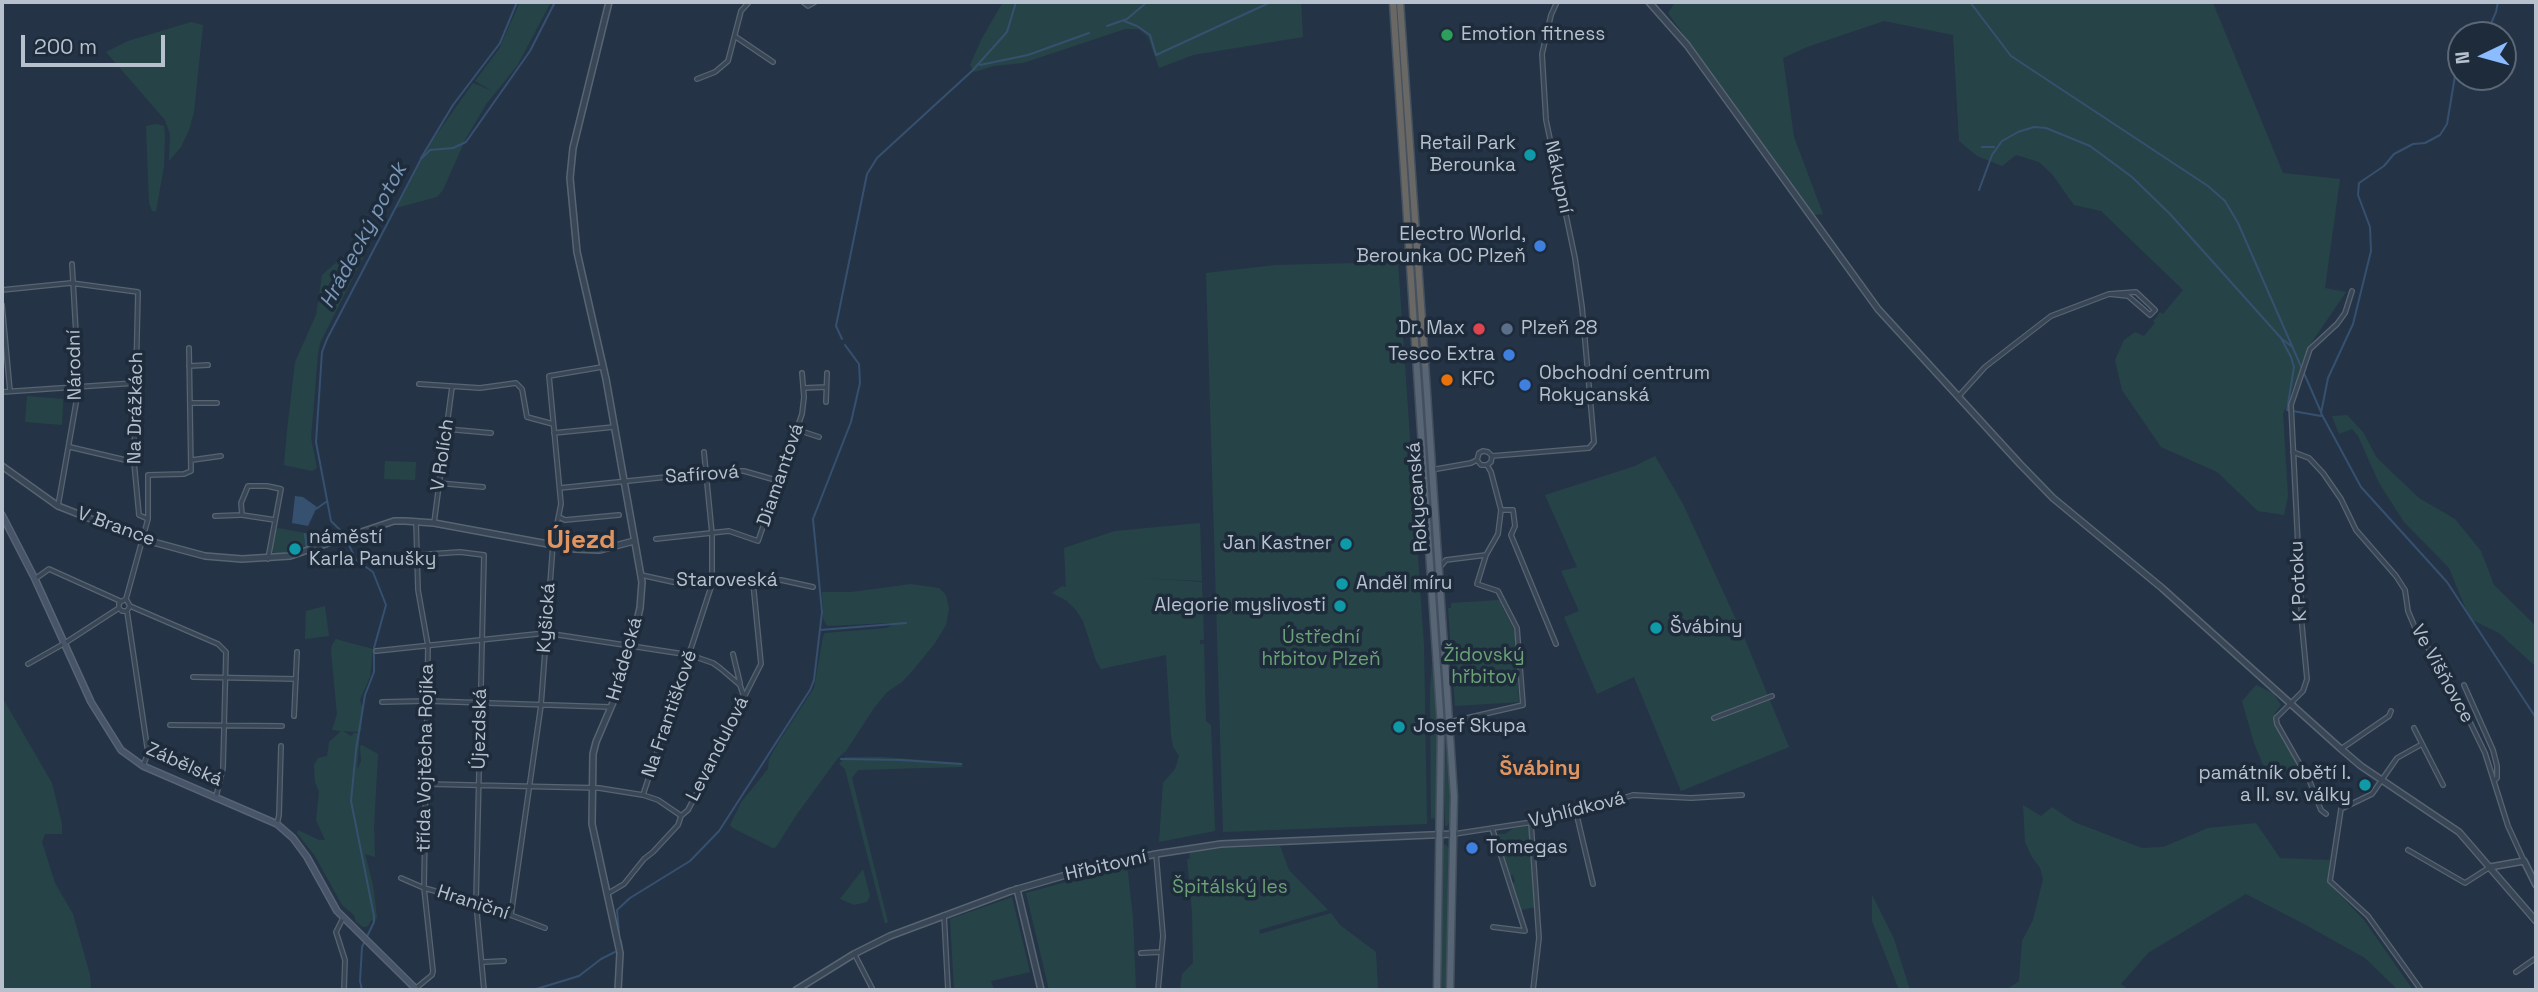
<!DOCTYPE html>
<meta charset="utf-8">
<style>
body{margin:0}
#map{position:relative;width:2538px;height:992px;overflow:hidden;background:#243446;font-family:"Space Grotesk",sans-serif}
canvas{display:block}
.frame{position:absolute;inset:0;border:4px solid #b7c1ce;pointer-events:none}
.north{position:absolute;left:2447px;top:21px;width:70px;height:70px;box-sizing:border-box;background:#1e2b3b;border:2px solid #5b6776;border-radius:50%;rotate:265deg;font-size:19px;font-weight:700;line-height:28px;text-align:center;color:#b7c1ce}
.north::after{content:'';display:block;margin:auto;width:24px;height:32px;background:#8bbcff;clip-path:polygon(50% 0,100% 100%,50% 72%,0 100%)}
.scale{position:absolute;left:21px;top:35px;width:144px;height:32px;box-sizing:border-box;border:4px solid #b7c1ce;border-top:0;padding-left:9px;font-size:21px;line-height:24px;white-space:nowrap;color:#b7c1ce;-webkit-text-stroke:5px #1e2b3b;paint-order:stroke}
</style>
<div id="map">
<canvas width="2538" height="992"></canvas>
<div class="frame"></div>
<div class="north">N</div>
<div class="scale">200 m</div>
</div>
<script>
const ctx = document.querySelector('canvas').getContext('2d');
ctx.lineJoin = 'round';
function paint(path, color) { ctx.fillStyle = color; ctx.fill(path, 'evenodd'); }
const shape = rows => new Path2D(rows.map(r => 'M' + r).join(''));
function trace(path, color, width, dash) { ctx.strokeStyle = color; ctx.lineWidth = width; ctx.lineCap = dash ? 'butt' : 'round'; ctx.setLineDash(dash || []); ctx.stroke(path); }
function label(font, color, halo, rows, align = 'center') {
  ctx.font = font + ' "Space Grotesk",sans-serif'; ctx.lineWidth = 7; ctx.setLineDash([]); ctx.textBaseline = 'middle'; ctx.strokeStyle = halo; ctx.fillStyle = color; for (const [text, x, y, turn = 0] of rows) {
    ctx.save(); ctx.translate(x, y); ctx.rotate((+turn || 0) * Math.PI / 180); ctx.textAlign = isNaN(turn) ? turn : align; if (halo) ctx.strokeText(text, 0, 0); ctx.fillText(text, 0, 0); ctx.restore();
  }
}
paint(shape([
 [520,2,551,2,517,66,487,103,466,138,443,190,437,197,396,208,432,141,473,83,492,91,475,81,499,49],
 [1003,2,1301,2,1303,37,1193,55,1159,68,1148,37,1139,29,1125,29,1023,63,994,66,974,72,970,65,982,38],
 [1675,2,2213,3,2283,173,2340,179,2325,288,2346,292,2310,345,2283,414,2288,496,2284,515,2258,511,2217,472,2161,447,2122,390,2115,360,2124,340,2135,332,2144,336,2155,323,2153,321,2157,317,2160,312,2163,314,2183,290,2101,211,2074,205,2052,174,2039,162,2016,155,2002,166,1977,156,1959,141,1953,35,1884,21,1807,47,1783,58,1794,137,1823,214,1814,215,1668,13],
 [191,22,203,25,194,112,189,130,181,147,169,161,170,134,165,120,106,52,128,41],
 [1399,57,1400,58,1428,463,1422,397],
 [156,124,164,126,165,136,164,166,156,211,152,211,149,203,146,126],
 [354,247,364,256,320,343,318,354,311,438,317,468,312,471,288,466,284,465,287,431,295,362,316,315,322,275],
 [1398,262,1424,646,1427,824,1223,832,1206,273,1275,265],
 [27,396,63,399,62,425,25,422],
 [2347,415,2363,432,2377,458,2419,498,2455,519,2481,551,2494,585,2536,626,2536,667,2499,633,2470,619,2449,568,2404,522,2379,483,2358,436,2352,429,2339,434,2332,416],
 [1655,456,1683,504,1744,637,1789,747,1681,791,1634,677,1597,694,1564,617,1579,611,1561,571,1577,567,1545,495,1635,466],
 [385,461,416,462,415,480,384,479],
 [1428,479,1449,767,1451,817,1447,827,1445,825,1443,710,1426,485],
 [1200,523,1202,581,1141,578,1202,582,1204,640,1200,640,1200,644,1204,644,1206,721,1211,725,1215,831,1159,842,1163,783,1175,769,1179,756,1173,747,1171,736,1166,655,1101,669,1096,661,1083,621,1076,610,1067,601,1052,593,1062,586,1066,587,1064,548,1115,531],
 [278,528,326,537,326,540,278,555,272,551,276,530],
 [911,584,939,588,946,595,949,609,946,625,935,643,914,669,902,682,887,692,874,708,846,751,838,758,797,814,776,847,773,848,733,828,730,825,742,801,768,769,769,759,778,743,814,688,823,637,825,633,887,628,892,625,889,623,827,626,823,619,822,592,851,592],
 [1499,600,1515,632,1519,702,1455,706,1448,608,1451,608,1451,603],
 [325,606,329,636,305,639,306,611],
 [336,639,373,649,370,677,360,700,363,709,361,732,343,731,351,736,354,733,360,733,357,770,361,761,360,746,362,745,378,754,374,826,375,857,365,854,373,885,377,917,375,922,371,920,368,926,363,927,356,922,354,915,342,905,315,856,297,833,298,830,319,840,325,840,316,820,319,792,315,782,314,765,318,758,327,756,329,742,341,731,332,730,337,714,331,651,332,645],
 [1432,663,1436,695,1438,748,1437,819,1431,818,1430,691],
 [2256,685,2273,693,2281,705,2275,713,2274,724,2301,769,2266,772,2254,743,2242,701],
 [2,697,52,783,62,824,62,834,45,834,42,842,55,883,73,914,90,975,91,990,2,990],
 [845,757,883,757,963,763,962,767,858,770,852,778,888,922,885,924,845,769,839,764],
 [2023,805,2041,816,2052,807,2074,822,2142,848,2163,847,2208,828,2256,823,2280,858,2330,860,2328,882,2364,920,2413,990,2398,990,2365,958,2304,924,2246,894,2148,953,2121,984,2129,990,2006,990,2019,981,2022,941,2033,920,2043,879,2040,868,2032,857,2025,842],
 [1526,826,1531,828,1535,907,1521,910,1512,883,1515,882,1513,875,1509,876,1497,838,1497,834,1505,834,1514,828],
 [1445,844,1449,848,1447,986,1444,988,1442,987,1440,930,1442,848],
 [1280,846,1289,870,1328,910,1259,930,1260,934,1331,913,1340,925,1376,952,1378,990,1180,990,1182,974,1193,963,1192,911,1187,859,1190,859,1189,853,1222,848],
 [1127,865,1133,918,1136,990,1049,990,1026,893],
 [863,869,870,896,867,902,854,905,840,899],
 [1872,895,1894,939,1910,990,1899,990,1872,921],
 [1012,897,1030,972,991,981,994,990,954,990,950,919]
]), '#264447');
paint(shape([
 [295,496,303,497,317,507,308,526,292,523]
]), '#36506f');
trace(shape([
 [1970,2,2011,56,2208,186,2225,201,2238,223,2321,412],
 [1124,21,1137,26,1150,35,1156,55,1271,2],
 [1107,26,1127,19,1147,2],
 [2486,35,2496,12,2498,2],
 [980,65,1028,55,1089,33],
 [2461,66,2455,76,2447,124,2440,135,2425,143,2413,144,2394,154,2384,166,2359,183,2358,195,2370,227,2371,251,2353,324,2328,378,2321,413,2361,487,2447,582,2536,718],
 [1982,147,1994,147],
 [421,158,453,105,500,43,517,2],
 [1979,190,1992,155,2002,141,2018,132,2034,127,2046,128,2090,146,2132,177,2170,214,2281,338,2291,357,2294,367,2287,410,2321,416],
 [842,339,836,326,867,174,877,158,972,71,1007,32,1016,2],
 [2282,339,2291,346],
 [316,509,326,502],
 [305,534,307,549],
 [344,534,331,521,316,442,322,352,327,339,421,159,430,150,453,148,466,142,530,51,555,2],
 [349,545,356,560,373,572,386,605,374,648],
 [820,630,906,623],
 [841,759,901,760,961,764],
 [619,933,617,910,630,898,690,861,719,831,810,690,814,680,822,612,813,519,851,422,860,383,859,364,845,345],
 [621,941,622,948],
 [362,990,360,981,362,947,374,922,374,916,351,801,356,750,365,695,374,672,374,653],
 [533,990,579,976,601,959,615,952]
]), '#36506f', 2);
const minor = shape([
 [803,2,808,6,815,2],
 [736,37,773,62],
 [697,79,715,72,728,61,741,11,749,2],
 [2,290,71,283,138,292,134,462,139,515,148,519],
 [2,305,10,391],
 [189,366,208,365],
 [419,384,480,388,516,383,522,389,527,417,553,424],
 [804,388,826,387],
 [2,392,135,383],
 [1958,397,1985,367,2051,316,2109,294,2128,296,2150,315,2155,310,2136,292,2109,294],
 [826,402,827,373],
 [190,403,217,403],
 [446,429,491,433],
 [798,430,819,437],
 [554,433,614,427],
 [70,447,134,462],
 [2293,452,2309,458,2323,473,2341,499,2356,530,2396,576,2405,590,2408,611,2416,630,2449,679,2485,753,2508,826,2524,861],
 [1492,456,1589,448,1594,442,1582,307,1575,258,1546,120,1542,54,1551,15,1557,2],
 [192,460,221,456],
 [1431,470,1471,463,1477,460,1479,453,1483,451,1488,452,1492,456,1491,462,1487,465],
 [438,483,483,487],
 [560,488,725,471,744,471,779,481],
 [58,506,79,386,72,264],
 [1501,510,1513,510,1515,526,1511,535,1556,644],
 [215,516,241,515],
 [559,517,565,520,619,515],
 [434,523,452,387],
 [656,539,729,531,758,541,802,414,804,397,802,373],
 [416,555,460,552,484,555,476,902,484,990],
 [268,559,281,489,267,486,248,486,241,503,242,515,275,520],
 [1440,567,1446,560,1486,555],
 [641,575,673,582,712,584,781,580,813,587],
 [35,579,49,569,120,601],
 [126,599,130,606,127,611,122,611,119,608,119,603,126,599,148,519,148,475,184,474,191,471,189,348],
 [130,606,218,644,226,652,223,768,216,797],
 [127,611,148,753,143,766],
 [376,651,546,633,690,655,713,663,720,668,740,685,744,697],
 [733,654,740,683],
 [28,664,65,643,119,608],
 [193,677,296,679],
 [2464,685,2493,750,2497,766,2497,778,2495,780],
 [382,702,427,701,610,707],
 [294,716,297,652],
 [1714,718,1772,696],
 [1454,721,1523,705,1517,628,1498,591,1477,584,1486,555,1498,534,1501,510,1491,472,1487,465,1481,465,1477,460],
 [170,725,282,726],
 [2414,728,2443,785],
 [2341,749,2389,716,2391,711],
 [426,784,599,788,643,795,658,800,680,815],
 [643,795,712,584,712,534,704,452],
 [1576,812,1593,884],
 [2326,814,2321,810,2310,782,2277,724,2276,718,2303,691,2307,679,2302,626,2291,405,2310,349,2337,324,2345,313,2352,291],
 [1531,823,1539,938,1533,990],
 [277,824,279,815,281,746],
 [1492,828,1525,931,1493,927],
 [1454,834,1559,818,1633,795,1691,798,1742,795],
 [2408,850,2465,883,2490,867],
 [1156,854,1163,936,1158,990],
 [401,878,424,888,476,902,545,928],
 [607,894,624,884,644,859,653,852,678,825,681,816,688,810,704,779,709,762,715,756,727,732,737,706,741,703,761,664,753,582],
 [511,915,541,705,553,544,561,504,549,376,602,367],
 [944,915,948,990],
 [343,918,336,932,345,960,344,990],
 [1141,953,1161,952],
 [855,955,873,990],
 [483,962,504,961],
 [2516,972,2536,958],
 [415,989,432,975,433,971,424,888,428,646,418,590,416,521],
 [2421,990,2368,916,2330,881,2341,809,2372,794,2397,758,2422,744]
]);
const tertiary = shape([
 [609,2,573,148,570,178,577,252,606,379,642,582,640,608,623,679,596,742,593,754,592,824,620,953,618,990],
 [1649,2,1687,45,1878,309,2020,464,2053,498,2162,588,2341,749,2361,766,2459,832,2536,921],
 [2,466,58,506,142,539,205,556,242,559,290,556,394,521,405,521,434,523,575,549,600,550,634,541],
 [2490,867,2524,861,2536,885],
 [1017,889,1041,990],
 [796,990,854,954,890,936,1011,891,1090,868,1156,854,1221,844,1454,834]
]);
const secondary = shape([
 [2,515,35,579,91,702,121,750,143,766,277,824,293,838,307,857,337,911,417,990]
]);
const primary = shape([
 [1416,357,1441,727,1437,990],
 [1425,363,1454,796,1450,990]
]);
const trunk = shape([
 [1393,2,1416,357],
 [1400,2,1425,363]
]);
trace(minor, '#586472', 6);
trace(tertiary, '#586472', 8);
trace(secondary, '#586472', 8);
trace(primary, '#434f5e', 9);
trace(trunk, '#445160', 9);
trace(minor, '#394655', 3.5);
trace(tertiary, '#394655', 5);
trace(secondary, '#475469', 5);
trace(primary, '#576575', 6);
trace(trunk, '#6a6865', 6);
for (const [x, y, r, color] of [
 [1447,35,7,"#2e9e5b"],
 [1530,155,7,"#0f9aa8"],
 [1540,246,7,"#3f7fe0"],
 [1479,329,7,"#e0444e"],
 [1507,329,7,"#5c6f8a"],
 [1509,355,7,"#3f7fe0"],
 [1447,380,7,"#e8710a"],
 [1525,385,7,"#3f7fe0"],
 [1346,544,7,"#0f9aa8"],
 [295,549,7,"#0f9aa8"],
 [1342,584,7,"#0f9aa8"],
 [1340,606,7,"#0f9aa8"],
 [1656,628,7,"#0f9aa8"],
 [1399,727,7,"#0f9aa8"],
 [2365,785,7,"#0f9aa8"],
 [1472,848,7,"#3f7fe0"]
]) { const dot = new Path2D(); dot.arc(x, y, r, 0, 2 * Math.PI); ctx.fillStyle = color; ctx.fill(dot); trace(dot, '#1e2b3b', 2.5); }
label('19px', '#b7c1ce', '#1e2b3b', [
 ["Emotion fitness",1461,35],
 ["Retail Park",1516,144,"right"],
 ["Berounka",1516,166,"right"],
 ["Electro World,",1526,235,"right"],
 ["Berounka OC Plzeň",1526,257,"right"],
 ["Dr. Max",1465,329,"right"],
 ["Plzeň 28",1521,329],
 ["Tesco Extra",1495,355,"right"],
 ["Obchodní centrum",1539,374],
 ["Rokycanská",1539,396],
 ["KFC",1461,380],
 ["náměstí",309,538],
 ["Karla Panušky",309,560],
 ["Jan Kastner",1332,544,"right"],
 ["Anděl míru",1356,584],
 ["Alegorie myslivosti",1326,606,"right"],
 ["Švábiny",1670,628],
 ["Josef Skupa",1413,727],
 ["památník obětí I.",2351,774,"right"],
 ["a II. sv. války",2351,796,"right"],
 ["Tomegas",1486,848]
], 'left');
label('19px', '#b7c1ce', '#1e2b3b', [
 ["Nákupní",1558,177,78],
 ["Národní",75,365,-91],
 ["Na Drážkách",136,408,-89],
 ["V Rolích",443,455,-82],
 ["Safírová",702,475,-4],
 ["Diamantová",781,475,-71],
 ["Rokycanská",1418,497,-94],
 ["V Brance",116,527,20],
 ["Staroveská",727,581],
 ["K Potoku",2299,581,-93],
 ["Kyšická",547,618,-86],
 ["Hrádecká",625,659,-74],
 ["Ve Višňovce",2442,674,61],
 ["Na Františkově",670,714,-71],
 ["Újezdská",480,729,-89],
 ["Levandulová",718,749,-63],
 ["třída Vojtěcha Rojíka",426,758,-89],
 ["Zábělská",184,765,24],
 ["Vyhlídková",1577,810,-14],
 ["Hřbitovní",1106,866,-13],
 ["Hraniční",473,903,18]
]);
label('19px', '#6ba276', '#1e2b3b', [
 ["Ústřední",1321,638],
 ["hřbitov Plzeň",1321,660],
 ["Židovský",1484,656],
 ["hřbitov",1484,678],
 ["Špitálský les",1230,888]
]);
label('italic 21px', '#7c98b9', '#1e2b3b', [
 ["Hrádecký potok",364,236,-62]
]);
label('bold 21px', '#e1945f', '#1e2b3b', [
 ["Švábiny",1540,769]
]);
label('bold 26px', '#e1945f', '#1e2b3b', [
 ["Újezd",581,541]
]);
</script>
